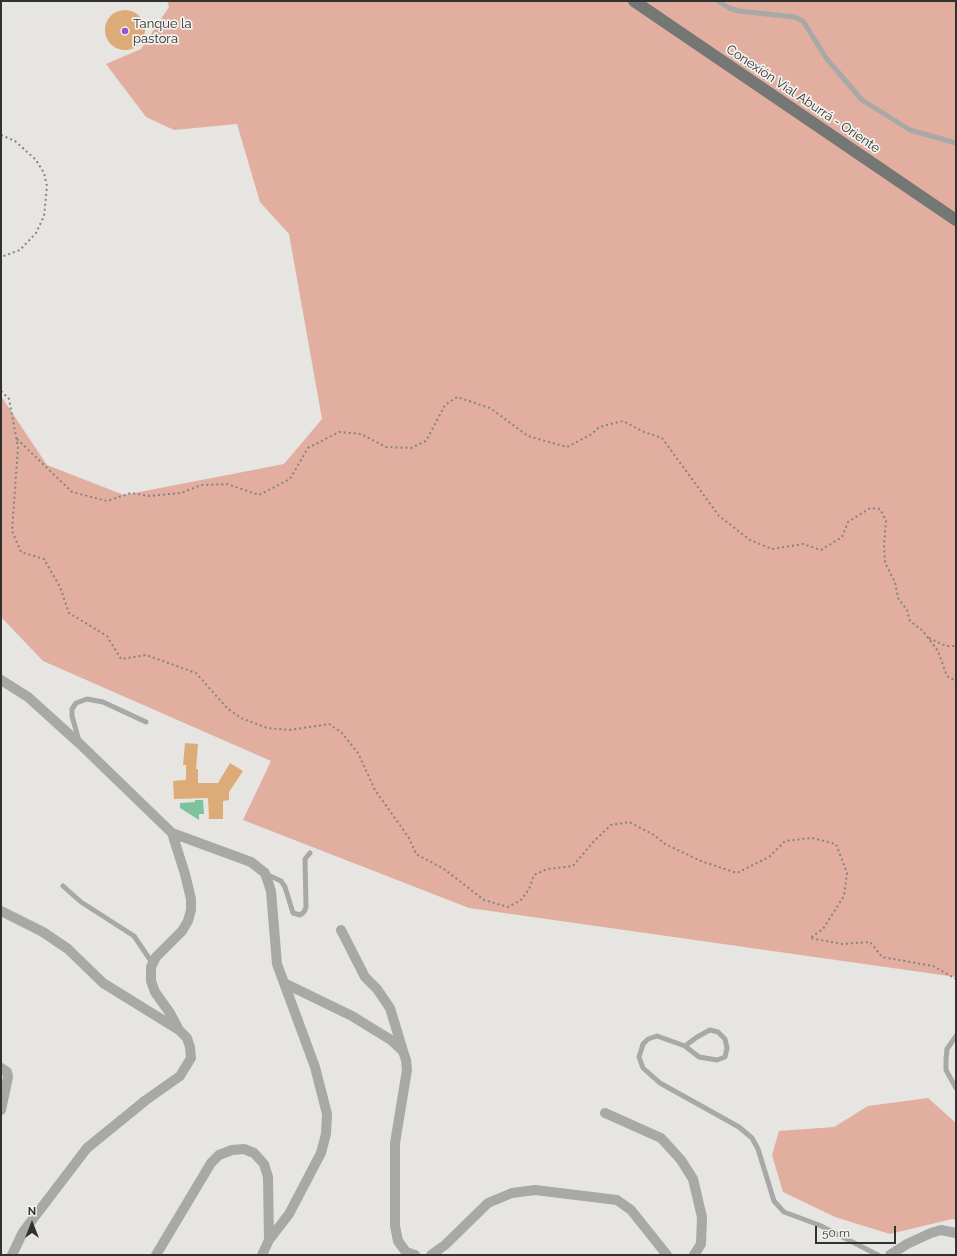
<!DOCTYPE html>
<meta charset="utf-8">
<style>
body{margin:0}
#map{position:relative;width:957px;height:1256px;overflow:hidden;background:#e6e5e1;font-family:Raleway,sans-serif}
canvas{display:block}
.frame{position:absolute;inset:0;border:2px solid #313130;pointer-events:none}
.north{position:absolute;left:12px;top:1204px;width:40px;height:40px;-webkit-text-stroke:3px #f3f2ee;paint-order:stroke;rotate:0deg;font-size:11px;font-weight:700;line-height:16px;text-align:center;color:#313130}
.north::after{content:'';display:block;margin:auto;width:14px;height:18px;background:#313130;clip-path:polygon(50% 0,100% 100%,50% 72%,0 100%)}
.scale{position:absolute;left:815px;top:1226px;width:81px;height:18px;box-sizing:border-box;border:2px solid #313130;border-top:0;padding-left:5px;font-size:12px;line-height:14px;white-space:nowrap;color:#313130;-webkit-text-stroke:3px #f3f2ee;paint-order:stroke}
</style>
<div id="map">
<canvas width="957" height="1256"></canvas>
<div class="frame"></div>
<div class="north">N</div>
<div class="scale">50 m</div>
</div>
<script>
const ctx = document.querySelector('canvas').getContext('2d');
ctx.lineJoin = 'round';
function paint(path, color) { ctx.fillStyle = color; ctx.fill(path, 'evenodd'); }
const shape = rows => new Path2D(rows.map(r => 'M' + r).join(''));
function trace(path, color, width, dash) { ctx.strokeStyle = color; ctx.lineWidth = width; ctx.lineCap = dash ? 'butt' : 'round'; ctx.setLineDash(dash || []); ctx.stroke(path); }
function label(font, color, halo, rows, align = 'center') {
  ctx.font = font + ' Raleway,sans-serif'; ctx.lineWidth = 3.5; ctx.setLineDash([]); ctx.textBaseline = 'middle'; ctx.strokeStyle = halo; ctx.fillStyle = color; for (const [text, x, y, turn = 0] of rows) {
    ctx.save(); ctx.translate(x, y); ctx.rotate((+turn || 0) * Math.PI / 180); ctx.textAlign = isNaN(turn) ? turn : align; if (halo) ctx.strokeText(text, 0, 0); ctx.fillText(text, 0, 0); ctx.restore();
  }
}
paint(shape([
 [167,1,956,1,956,977,469,908,243,820,271,761,43,661,1,617,1,396,47,465,124,495,284,464,322,419,289,234,260,202,237,124,174,130,146,117,106,64,141,49,169,7],
 [928,1098,956,1123,956,1220,952,1219,890,1234,835,1217,783,1192,772,1155,779,1131,834,1127,868,1106]
]), '#e1aea0');
paint(shape([
 [195,800,203,800,204,814,199,814,199,820,180,808,180,803,195,802]
]), '#7dc39d');
paint(shape([
 '105 30a20 20 0 1 1 40 0a20 20 0 1 1-40 0Z',
 [185,743,198,744,196,769,198,769,198,783,218,783,230,763,243,771,229,792,229,800,223,801,223,819,209,819,208,798,174,799,173,781,186,780,186,765,183,765]
]), '#ddab77');
trace(shape([
 [1,135,15,141,36,160,44,173,47,186,44,216,36,233,20,250,1,257],
 [1,391,9,399,18,447,12,531,21,552,44,559,60,587,69,613,107,636,121,659,146,655,196,673,227,708,241,718,267,728,289,730,329,724,342,733,358,753,375,790,409,838,416,854,444,869,484,900,508,907,521,900,529,889,534,875,547,869,573,866,594,841,611,825,629,822,654,835,665,844,701,861,737,873,769,857,785,841,812,838,836,844,847,873,844,896,823,929,810,938,842,944,870,942,882,957,933,966,956,979],
 [17,439,72,492,107,501,131,493,150,496,181,493,201,485,227,484,259,495,290,479,308,448,339,432,361,434,386,447,411,448,426,441,445,405,457,397,490,408,528,436,567,447,592,434,599,427,623,421,644,432,662,438,719,516,750,540,772,549,803,544,821,550,842,537,848,522,870,508,880,509,886,521,884,545,885,563,895,582,898,598,907,610,910,621,923,631,938,651,947,676,956,681],
 [929,638,946,646,956,646]
]), '#858482', 2, [2, 3]);
trace(shape([
 [718,1,729,8,739,11,795,17,803,21,826,58,862,100,910,130,956,143],
 [79,741,72,716,72,709,76,703,87,699,103,702,146,722],
 [266,874,281,881,285,887,293,913,300,915,304,912,306,907,305,859,310,853],
 [63,886,81,902,134,936,153,964],
 [956,1036,947,1049,946,1059,946,1070,956,1088],
 [685,1046,697,1037,710,1030,718,1032,725,1039,727,1048,725,1057,717,1060,699,1057,685,1046,657,1036,648,1039,643,1044,639,1057,643,1068,660,1083,739,1127,752,1138,758,1149,774,1201,784,1212,819,1225,878,1255]
]), '#a8a9a7', 5);
trace(shape([
 [1,680,28,697,80,744,172,833,251,862,265,873,271,891,277,964,315,1067,327,1114,326,1134,321,1153,289,1214,269,1240,262,1255],
 [1,911,43,932,68,949,103,983,179,1030],
 [341,930,365,977,377,989,390,1008,403,1051],
 [284,983,352,1016,391,1040,403,1051,406,1060,407,1070,395,1143,395,1226,398,1241,406,1252,415,1255],
 [1,1068,7,1072,8,1077,1,1110],
 [605,1113,661,1138,681,1160,693,1179,702,1217,701,1244,694,1255],
 [12,1255,23,1232,87,1148,146,1100,180,1076,191,1058,190,1047,187,1038,179,1030,170,1013,155,992,151,981,151,967,156,957,182,931,188,921,191,910,191,899,185,874,172,833],
 [156,1255,211,1163,219,1155,232,1150,244,1149,254,1153,264,1164,268,1177,269,1240],
 [431,1255,445,1245,488,1203,512,1193,535,1190,617,1200,631,1210,667,1255],
 [890,1255,907,1244,931,1233,941,1230,956,1233]
]), '#a8a9a7', 10);
trace(shape([
 [634,1,956,220]
]), '#757774', 12);
for (const [x, y, r, color] of [
 [125,31,4,"#8f58d0"]
]) { const dot = new Path2D(); dot.arc(x, y, r, 0, 2 * Math.PI); ctx.fillStyle = color; ctx.fill(dot); trace(dot, '#f3f2ee', 1.5); }
label('13px', '#313130', '#f3f2ee', [
 ["Tanque la",133,24],
 ["pastora",133,39]
], 'left');
label('13px', '#313130', '#f3f2ee', [
 ["Conexión Vial Aburrá - Oriente",803,99,34]
]);
</script>
